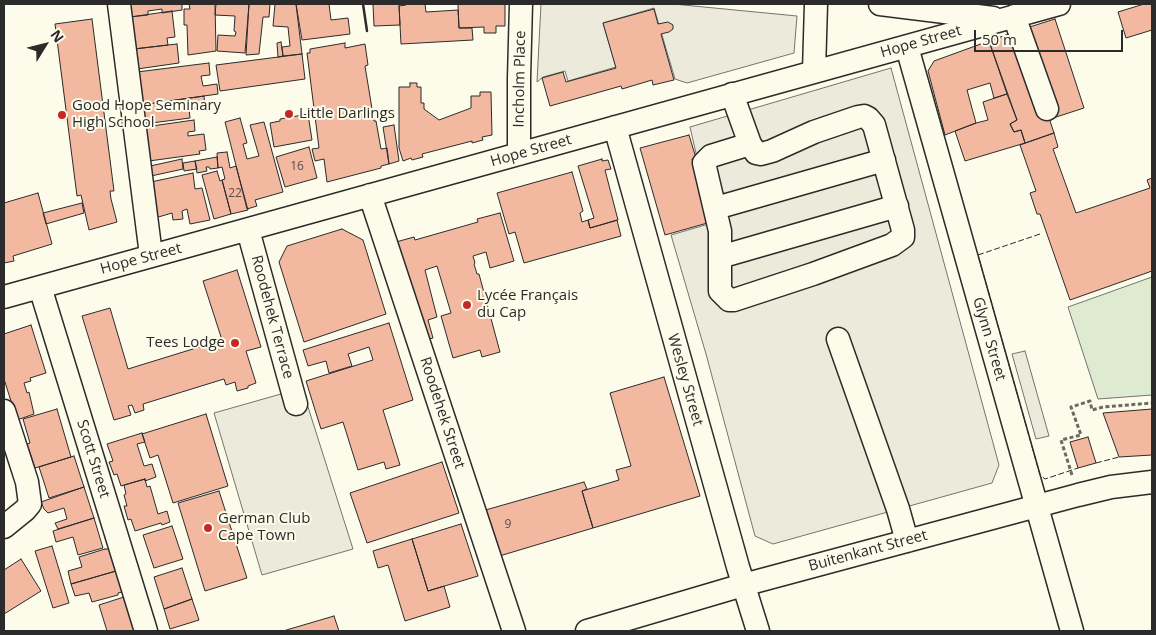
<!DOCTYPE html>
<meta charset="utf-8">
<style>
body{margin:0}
#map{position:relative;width:1156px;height:635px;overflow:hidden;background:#fdfbea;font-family:"Open Sans",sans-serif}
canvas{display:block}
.frame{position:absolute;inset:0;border:5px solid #2b2b2b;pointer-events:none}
.north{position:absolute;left:20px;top:20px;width:50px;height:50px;-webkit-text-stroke:4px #fdfbea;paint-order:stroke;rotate:54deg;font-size:14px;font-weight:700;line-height:20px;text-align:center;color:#2b2b2b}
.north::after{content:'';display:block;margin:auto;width:18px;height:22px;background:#2b2b2b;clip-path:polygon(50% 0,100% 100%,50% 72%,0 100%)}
.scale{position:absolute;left:974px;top:30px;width:149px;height:22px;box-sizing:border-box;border:2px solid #2b2b2b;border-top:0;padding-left:6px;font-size:15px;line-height:18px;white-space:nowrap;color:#2b2b2b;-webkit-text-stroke:4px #fdfbea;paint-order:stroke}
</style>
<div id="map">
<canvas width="1156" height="635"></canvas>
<div class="frame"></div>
<div class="north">N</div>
<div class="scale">50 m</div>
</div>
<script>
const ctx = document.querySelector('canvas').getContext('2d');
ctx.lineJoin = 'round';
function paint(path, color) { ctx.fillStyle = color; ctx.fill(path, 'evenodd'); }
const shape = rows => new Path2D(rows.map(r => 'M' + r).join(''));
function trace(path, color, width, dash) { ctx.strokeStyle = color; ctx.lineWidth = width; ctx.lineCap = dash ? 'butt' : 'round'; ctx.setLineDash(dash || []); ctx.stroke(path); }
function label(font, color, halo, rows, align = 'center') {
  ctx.font = font + ' "Open Sans",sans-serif'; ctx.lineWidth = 4; ctx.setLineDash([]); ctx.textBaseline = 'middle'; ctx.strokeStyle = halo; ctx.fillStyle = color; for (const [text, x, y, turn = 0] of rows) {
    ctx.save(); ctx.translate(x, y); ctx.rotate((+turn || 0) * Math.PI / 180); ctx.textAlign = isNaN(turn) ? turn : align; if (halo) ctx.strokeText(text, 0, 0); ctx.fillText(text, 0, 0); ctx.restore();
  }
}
const green = shape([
 [1152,277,1152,395,1098,399,1068,307,1152,277]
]);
paint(green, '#deebd1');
trace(green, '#74746e', 1);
const parking = shape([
 [541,4,673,4,797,16,794,53,687,83,675,79,654,8,603,23,616,67,568,81,565,71,543,77,537,82,541,4],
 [891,68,999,465,992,483,773,544,755,536,706,354,671,235,712,223,690,127,891,68],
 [1025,351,1049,436,1036,439,1012,354,1025,351],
 [302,388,353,549,262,575,214,413,302,388]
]);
paint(parking, '#eceadb');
trace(parking, '#74746e', 1);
const building = shape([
 [128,4,182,4,182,10,162,13,162,9,148,11,148,15,130,17,128,4],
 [189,4,215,4,216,51,188,55,187,25,184,25,184,9,190,9,189,4],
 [216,4,249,4,245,53,217,51,218,35,235,36,236,32,234,31,235,16,215,15,216,4],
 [249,4,270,4,269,17,263,17,259,54,246,55,249,4],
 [275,4,296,4,302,54,283,56,282,47,290,46,288,27,273,26,275,4],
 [296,4,329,4,331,20,348,18,350,34,302,40,296,4],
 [373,4,399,4,400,25,374,26,373,4],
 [406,4,425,4,426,12,458,10,459,28,472,28,473,40,401,44,399,6,406,5,406,4],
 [458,4,505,4,505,26,496,26,496,33,484,33,484,27,459,28,458,4],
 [1144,4,1152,4,1152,30,1126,38,1118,12,1144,4],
 [654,9,658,24,668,22,673,25,673,29,669,32,661,34,674,80,653,85,652,80,622,89,621,86,550,106,542,78,563,72,566,82,616,68,603,23,654,9],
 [172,11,175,37,167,38,168,45,134,49,130,17,172,11],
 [92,19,114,191,110,191,111,199,117,222,89,230,81,195,77,196,55,24,92,19],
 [1055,19,1084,108,1050,119,1020,30,1055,19],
 [1020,30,1054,133,1025,143,1021,130,1014,132,1010,124,1017,120,989,41,1020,30],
 [989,41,1007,94,994,98,990,83,967,90,976,123,945,135,928,71,934,61,989,41],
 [281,42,283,56,278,57,277,43,281,42],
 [345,43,345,48,365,44,368,65,365,66,374,121,376,121,381,149,387,148,389,164,381,166,381,168,327,182,324,159,315,161,312,149,319,148,307,53,310,53,310,49,345,43],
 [177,44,179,63,137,69,134,49,177,44],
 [302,54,305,79,220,91,216,65,302,54],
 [209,63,210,75,201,76,203,86,217,84,218,94,141,105,137,72,209,63],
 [410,83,417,83,417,87,421,87,421,103,424,103,424,109,439,120,471,108,471,96,480,96,480,92,491,92,492,135,482,137,483,140,472,143,472,141,422,154,423,157,412,160,411,158,403,161,399,148,399,87,410,87,410,83],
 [1007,94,1017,120,1010,124,1014,132,1021,130,1025,143,965,161,955,131,976,123,988,120,983,102,1007,94],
 [204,96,205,107,189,109,190,118,144,124,141,105,204,96],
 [308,114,312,140,274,147,270,123,280,121,280,119,308,114],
 [240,118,247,143,243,144,247,159,259,156,250,125,264,122,283,192,255,200,257,206,247,209,225,122,240,118],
 [194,120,195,131,188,132,188,136,204,134,206,150,199,151,200,154,149,161,145,127,194,120],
 [394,125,399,161,389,164,383,127,394,125],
 [1054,133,1058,147,1053,149,1076,213,1150,188,1147,180,1152,178,1152,271,1070,300,1040,214,1037,214,1030,193,1036,191,1020,145,1054,133],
 [689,135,696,158,692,159,711,222,665,235,640,148,689,135],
 [309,147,317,178,285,187,276,157,309,147],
 [227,152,230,168,236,166,248,210,231,214,222,180,225,179,222,167,218,168,217,153,227,152],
 [217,157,218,168,210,169,209,167,206,167,207,171,197,173,195,161,217,157],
 [182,159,183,169,151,176,150,166,182,159],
 [602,159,602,161,608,160,611,169,605,170,618,220,590,228,588,220,594,218,578,166,602,159],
 [195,161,197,169,184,171,183,163,195,161],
 [217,171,220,181,222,180,231,214,214,219,202,175,217,171],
 [572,172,583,211,580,213,582,222,588,220,590,228,617,220,621,236,524,263,515,232,509,234,497,193,572,172],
 [193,173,195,189,202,188,210,220,190,224,187,209,182,211,183,219,173,220,172,213,155,218,151,182,193,173],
 [38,193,52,244,13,256,14,261,4,263,4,203,38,193],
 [82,203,84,213,46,224,43,213,82,203],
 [500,213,514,261,490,268,486,252,473,256,475,263,474,264,477,274,479,274,500,352,482,357,480,350,453,358,441,316,451,313,437,266,425,270,437,317,428,320,433,338,427,340,396,242,414,237,415,240,478,222,477,219,500,213],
 [342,229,363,240,386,314,304,342,279,262,287,246,342,229],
 [237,270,261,347,246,351,256,383,248,386,248,388,237,391,235,382,226,385,224,379,143,404,144,410,135,413,132,405,128,406,131,415,114,420,82,316,110,308,128,369,222,340,203,281,237,270],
 [389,323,413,400,383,410,400,465,386,469,384,462,358,470,343,422,321,429,306,381,373,360,369,347,348,354,352,366,329,373,326,361,308,366,303,350,389,323],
 [31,325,46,373,30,378,31,381,24,383,27,393,29,392,34,414,17,420,4,379,4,334,31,325],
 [664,377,700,496,593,528,582,491,619,480,616,470,631,466,610,393,664,377],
 [57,409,71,457,35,468,27,444,30,443,23,419,57,409],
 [1152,409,1152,455,1119,457,1103,413,1152,409],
 [206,414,228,486,173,503,158,455,150,458,142,434,206,414],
 [142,433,145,442,137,444,144,466,152,464,156,477,145,481,145,479,121,486,117,474,114,475,109,462,113,461,107,444,142,433],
 [1088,437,1096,463,1078,468,1070,442,1088,437],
 [74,456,84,487,49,498,39,467,74,456],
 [442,462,459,513,367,543,350,493,442,462],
 [145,479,147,487,150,486,158,514,167,511,170,522,162,525,161,523,135,531,131,519,128,520,124,506,127,506,124,495,126,494,124,485,145,479],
 [584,482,587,489,582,491,593,528,496,557,482,511,584,482],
 [84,487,94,518,58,529,55,523,67,519,64,508,48,513,44,509,41,502,84,487],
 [219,491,247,578,205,591,178,503,219,491],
 [94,518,103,548,78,555,73,537,56,542,53,531,94,518],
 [461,524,478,576,428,591,412,539,461,524],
 [172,526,183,559,154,568,143,535,172,526],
 [412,539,428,591,444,586,450,607,405,621,388,565,378,568,373,551,412,539],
 [52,546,69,603,53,608,35,551,52,546],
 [105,549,110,549,116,571,71,584,68,571,82,567,79,557,105,549],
 [21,559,41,591,4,614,4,570,21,559],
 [182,568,192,599,164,609,154,577,182,568],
 [116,571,122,592,118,593,118,595,92,602,89,593,75,596,71,584,116,571],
 [127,596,135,631,107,631,99,605,127,596],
 [192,599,199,620,170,629,164,609,192,599],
 [334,616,339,631,283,631,334,616]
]);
paint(building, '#f2b8a0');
trace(building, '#2b2b2b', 1);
const minor = shape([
 [119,4,151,255],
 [880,4,993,18],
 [1014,16,1047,109],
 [907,47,1072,631],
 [814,71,816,4],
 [732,94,750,144,756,153,761,154,772,151,814,132,858,117,864,116,868,118,874,125,903,230,903,237,892,245,813,274,734,300,729,300,720,291,720,231,704,163,711,156,750,144],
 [615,127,738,567,758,631],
 [519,154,519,78,521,4],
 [370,195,514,631],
 [716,208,884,160],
 [248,230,296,404],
 [720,257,897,206],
 [40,287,146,631],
 [4,297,1059,4],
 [838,339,898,509,907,541],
 [4,411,27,482,30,504,25,510,4,527],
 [587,631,743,585,1078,495,1111,487,1152,482]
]);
trace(minor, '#2b2b2b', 25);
trace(shape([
 [1072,475,1061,440,1081,435,1071,407,1090,401,1092,410,1103,407,1152,403]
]), '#6a6964', 3, [4, 2.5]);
trace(minor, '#fdfbea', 22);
trace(shape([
 [1040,234,978,255,1040,475,1045,479,1078,468],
 [1096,463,1119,457]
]), '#2b2b2b', 1, [6, 2.5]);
trace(shape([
 [363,4,367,31]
]), '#2b2b2b', 2.5);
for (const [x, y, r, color] of [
 [289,114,5,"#c62828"],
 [62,115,5,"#c62828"],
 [467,305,5,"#c62828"],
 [235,343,5,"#c62828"],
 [208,528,5,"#c62828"]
]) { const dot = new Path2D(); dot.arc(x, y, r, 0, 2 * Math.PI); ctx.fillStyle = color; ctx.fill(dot); trace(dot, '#fdfbea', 2); }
label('12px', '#5d4e48', null, [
 ["16",297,167],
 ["22",235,194],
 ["9",508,525]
]);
label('15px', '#2b2b2b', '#fdfbea', [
 ["Hope Street",921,42,-16],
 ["Incholm Place",520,79,-89],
 ["Hope Street",531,151,-16],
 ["Hope Street",141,259,-15],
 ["Roodehek Terrace",272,317,75],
 ["Glynn Street",989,339,74],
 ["Wesley Street",685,380,74],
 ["Roodehek Street",442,413,72],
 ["Scott Street",93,459,73],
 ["Buitenkant Street",868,551,-15]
]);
label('15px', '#2b2b2b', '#fdfbea', [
 ["Good Hope Seminary",72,106],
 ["High School",72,123],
 ["Little Darlings",299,114],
 ["Lycée Français",477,296],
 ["du Cap",477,313],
 ["Tees Lodge",225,343,"right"],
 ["German Club",218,519],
 ["Cape Town",218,536]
], 'left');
</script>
